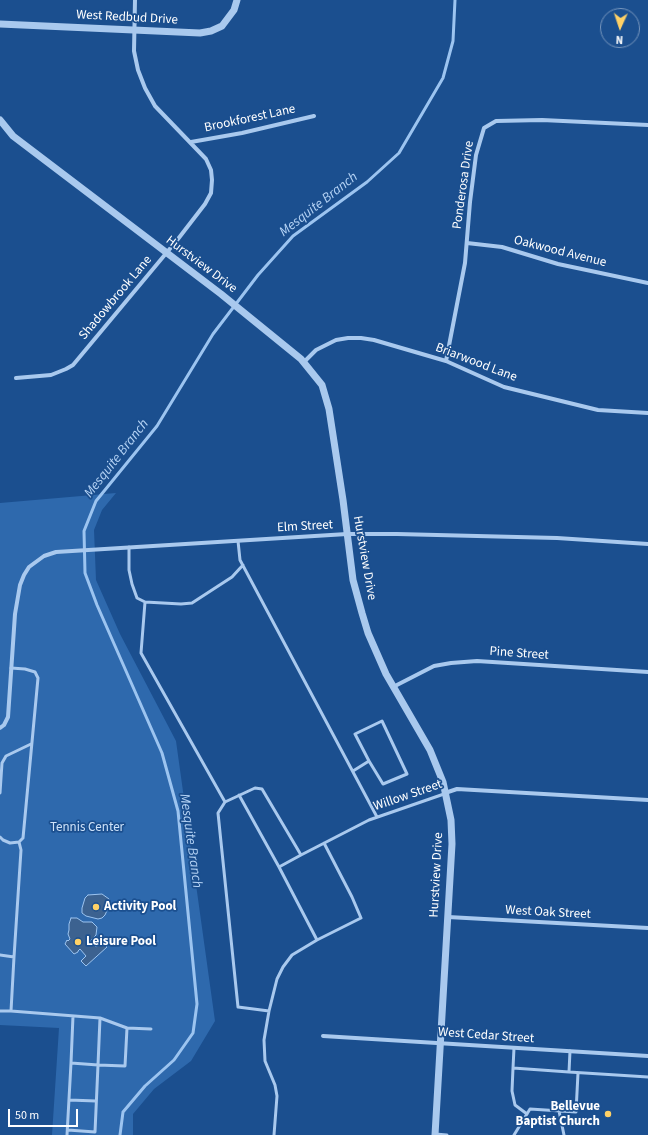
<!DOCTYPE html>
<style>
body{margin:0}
#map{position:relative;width:648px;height:1135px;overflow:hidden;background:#1b4f8f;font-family:"Source Sans 3",sans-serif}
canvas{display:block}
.north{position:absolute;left:600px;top:8px;width:40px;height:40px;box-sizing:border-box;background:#1b4f8f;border:1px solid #7695bc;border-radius:50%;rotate:183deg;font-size:11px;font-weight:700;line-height:16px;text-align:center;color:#fff}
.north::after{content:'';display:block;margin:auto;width:14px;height:18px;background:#ffd166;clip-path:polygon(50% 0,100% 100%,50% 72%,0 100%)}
.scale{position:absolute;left:8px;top:1109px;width:70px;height:18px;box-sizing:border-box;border:2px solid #fff;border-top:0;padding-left:5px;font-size:12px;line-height:14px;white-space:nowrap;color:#fff;-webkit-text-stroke:3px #1b4f8f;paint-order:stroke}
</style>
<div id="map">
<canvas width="648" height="1135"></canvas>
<div class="north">N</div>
<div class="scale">50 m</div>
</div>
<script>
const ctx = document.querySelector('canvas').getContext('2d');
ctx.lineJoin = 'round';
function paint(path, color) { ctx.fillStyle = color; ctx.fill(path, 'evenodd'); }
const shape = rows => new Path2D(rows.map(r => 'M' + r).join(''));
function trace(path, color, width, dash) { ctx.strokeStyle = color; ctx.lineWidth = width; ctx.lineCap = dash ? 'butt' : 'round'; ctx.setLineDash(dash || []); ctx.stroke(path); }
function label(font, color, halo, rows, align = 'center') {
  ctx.font = font + ' "Source Sans 3",sans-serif'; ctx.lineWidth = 3.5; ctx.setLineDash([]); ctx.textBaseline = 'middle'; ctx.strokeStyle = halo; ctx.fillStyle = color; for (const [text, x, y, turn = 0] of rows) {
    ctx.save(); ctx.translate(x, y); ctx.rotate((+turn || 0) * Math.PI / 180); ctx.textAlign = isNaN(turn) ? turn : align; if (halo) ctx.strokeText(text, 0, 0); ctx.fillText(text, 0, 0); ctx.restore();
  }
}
paint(shape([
 [116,493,102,510,94,530,96,580,120,634,176,741,215,1021,191,1061,154,1089,133,1114,133,1135,52,1135,59,1028,0,1025,0,503]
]), '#2e69ad');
const water = shape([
 [88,895,102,894,109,899,110,904,105,915,102,918,98,919,86,916,82,913,82,908,85,898,88,895],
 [71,918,77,918,83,922,92,922,97,927,96,935,90,941,96,947,102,942,107,947,86,966,81,961,86,956,80,949,78,951,78,952,74,954,65,944,67,940,68,941,70,939,68,934,69,930,69,924,71,918]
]);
paint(water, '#3c6290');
trace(water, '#9cc4f0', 1);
trace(shape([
 [120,1135,123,1112,145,1086,174,1060,193,1033,197,1004,178,811,162,753,97,605,85,573,84,531,96,501,157,426,213,334,258,275,293,236,367,182,399,153,443,78,453,41,455,0]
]), '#9cc4f0', 3);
trace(shape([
 [238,541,240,560,377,817],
 [129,547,129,570,132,584,137,598,145,602,141,653,225,802],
 [145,602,181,604,192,603,232,577,243,565],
 [353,771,369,761,383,784,407,774,382,721,355,734,369,761],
 [0,793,2,763,6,756,31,744],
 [239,795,279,867],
 [225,802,218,813,238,1007,269,1011,264,1040,265,1061,275,1085,277,1096,274,1135],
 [225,802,255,788,262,789,301,855,369,820,444,794],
 [0,837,3,840,10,843,19,842,23,838,38,678,35,672,25,669,11,668],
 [317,940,361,918,352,897,324,843],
 [0,955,14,957,11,1011,0,1011],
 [14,957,21,850,19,842],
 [11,1011,100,1018,127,1028,125,1066,98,1065,100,1018],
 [269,1011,277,979,283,967,292,955,317,940,279,867,301,855],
 [127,1028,151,1029],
 [514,1048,513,1068,569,1072],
 [570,1051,569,1072,648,1077],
 [513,1068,512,1091,515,1105,527,1114],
 [69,1100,96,1101],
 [559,1111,564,1135],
 [68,1130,95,1132,98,1065,71,1063,73,1016],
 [435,1134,447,1135],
 [67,1135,71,1063],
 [514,1135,530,1109,576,1112,578,1073]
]), '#a9c9ee', 3);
trace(shape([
 [191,142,242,133,314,116],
 [467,243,502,247,558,264,648,283],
 [446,361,465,263,470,202,476,155,484,128,496,121,542,120,648,125],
 [304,362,316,350,336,340,348,338,361,338,374,340,446,361,504,387,598,410,648,413],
 [16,378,51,375,66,369,73,365,178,239,205,204,211,193,212,180,211,170,206,159,155,106,145,88,138,70,134,51,135,0],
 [393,687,434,666,451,663,477,661,648,672],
 [0,728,4,725,8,717,15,614,20,585,24,575,29,567,44,556,56,552,347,534,397,534,557,538,648,544],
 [445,793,457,789,648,800],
 [448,917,648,928],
 [323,1036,648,1056]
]), '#a9c9ee', 4);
trace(shape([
 [0,24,200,33,211,31,222,26,234,10,237,0],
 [0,120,13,136,221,294,301,359,322,385,329,409,343,500,353,580,362,613,368,633,386,674,430,750,443,782,451,820,452,844,435,1135]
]), '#a9c9ee', 7);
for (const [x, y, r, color] of [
 [96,907,4,"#ffd166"],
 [78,942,4,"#ffd166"],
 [608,1114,4,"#ffd166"]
]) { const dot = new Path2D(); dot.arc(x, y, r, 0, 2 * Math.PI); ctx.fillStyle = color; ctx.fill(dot); trace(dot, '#1b4f8f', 1.5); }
label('13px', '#fff', '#1b4f8f', [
 ["West Redbud Drive",127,18,3],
 ["Brookforest Lane",250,119,-12],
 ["Ponderosa Drive",464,185,-82],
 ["Oakwood Avenue",560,252,14],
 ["Hurstview Drive",201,265,37],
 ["Shadowbrook Lane",116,298,-50],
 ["Briarwood Lane",476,363,21],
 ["Elm Street",305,527,-3],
 ["Hurstview Drive",364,558,80],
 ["Pine Street",519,654,4],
 ["Willow Street",408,796,-19],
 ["Hurstview Drive",437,875,-87],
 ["West Oak Street",548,913,3],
 ["West Cedar Street",486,1036,4]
]);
label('13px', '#cfe3fa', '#1b4f8f', [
 ["Tennis Center",87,828]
]);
label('bold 13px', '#fff', '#1b4f8f', [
 ["Activity Pool",104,907],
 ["Leisure Pool",86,942],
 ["Bellevue",600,1107,"right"],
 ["Baptist Church",600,1122,"right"]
], 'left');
label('italic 14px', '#b5d3f5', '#1b4f8f', [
 ["Mesquite Branch",319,205,-38],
 ["Mesquite Branch",117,459,-52],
 ["Mesquite Branch",190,841,82]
]);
</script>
